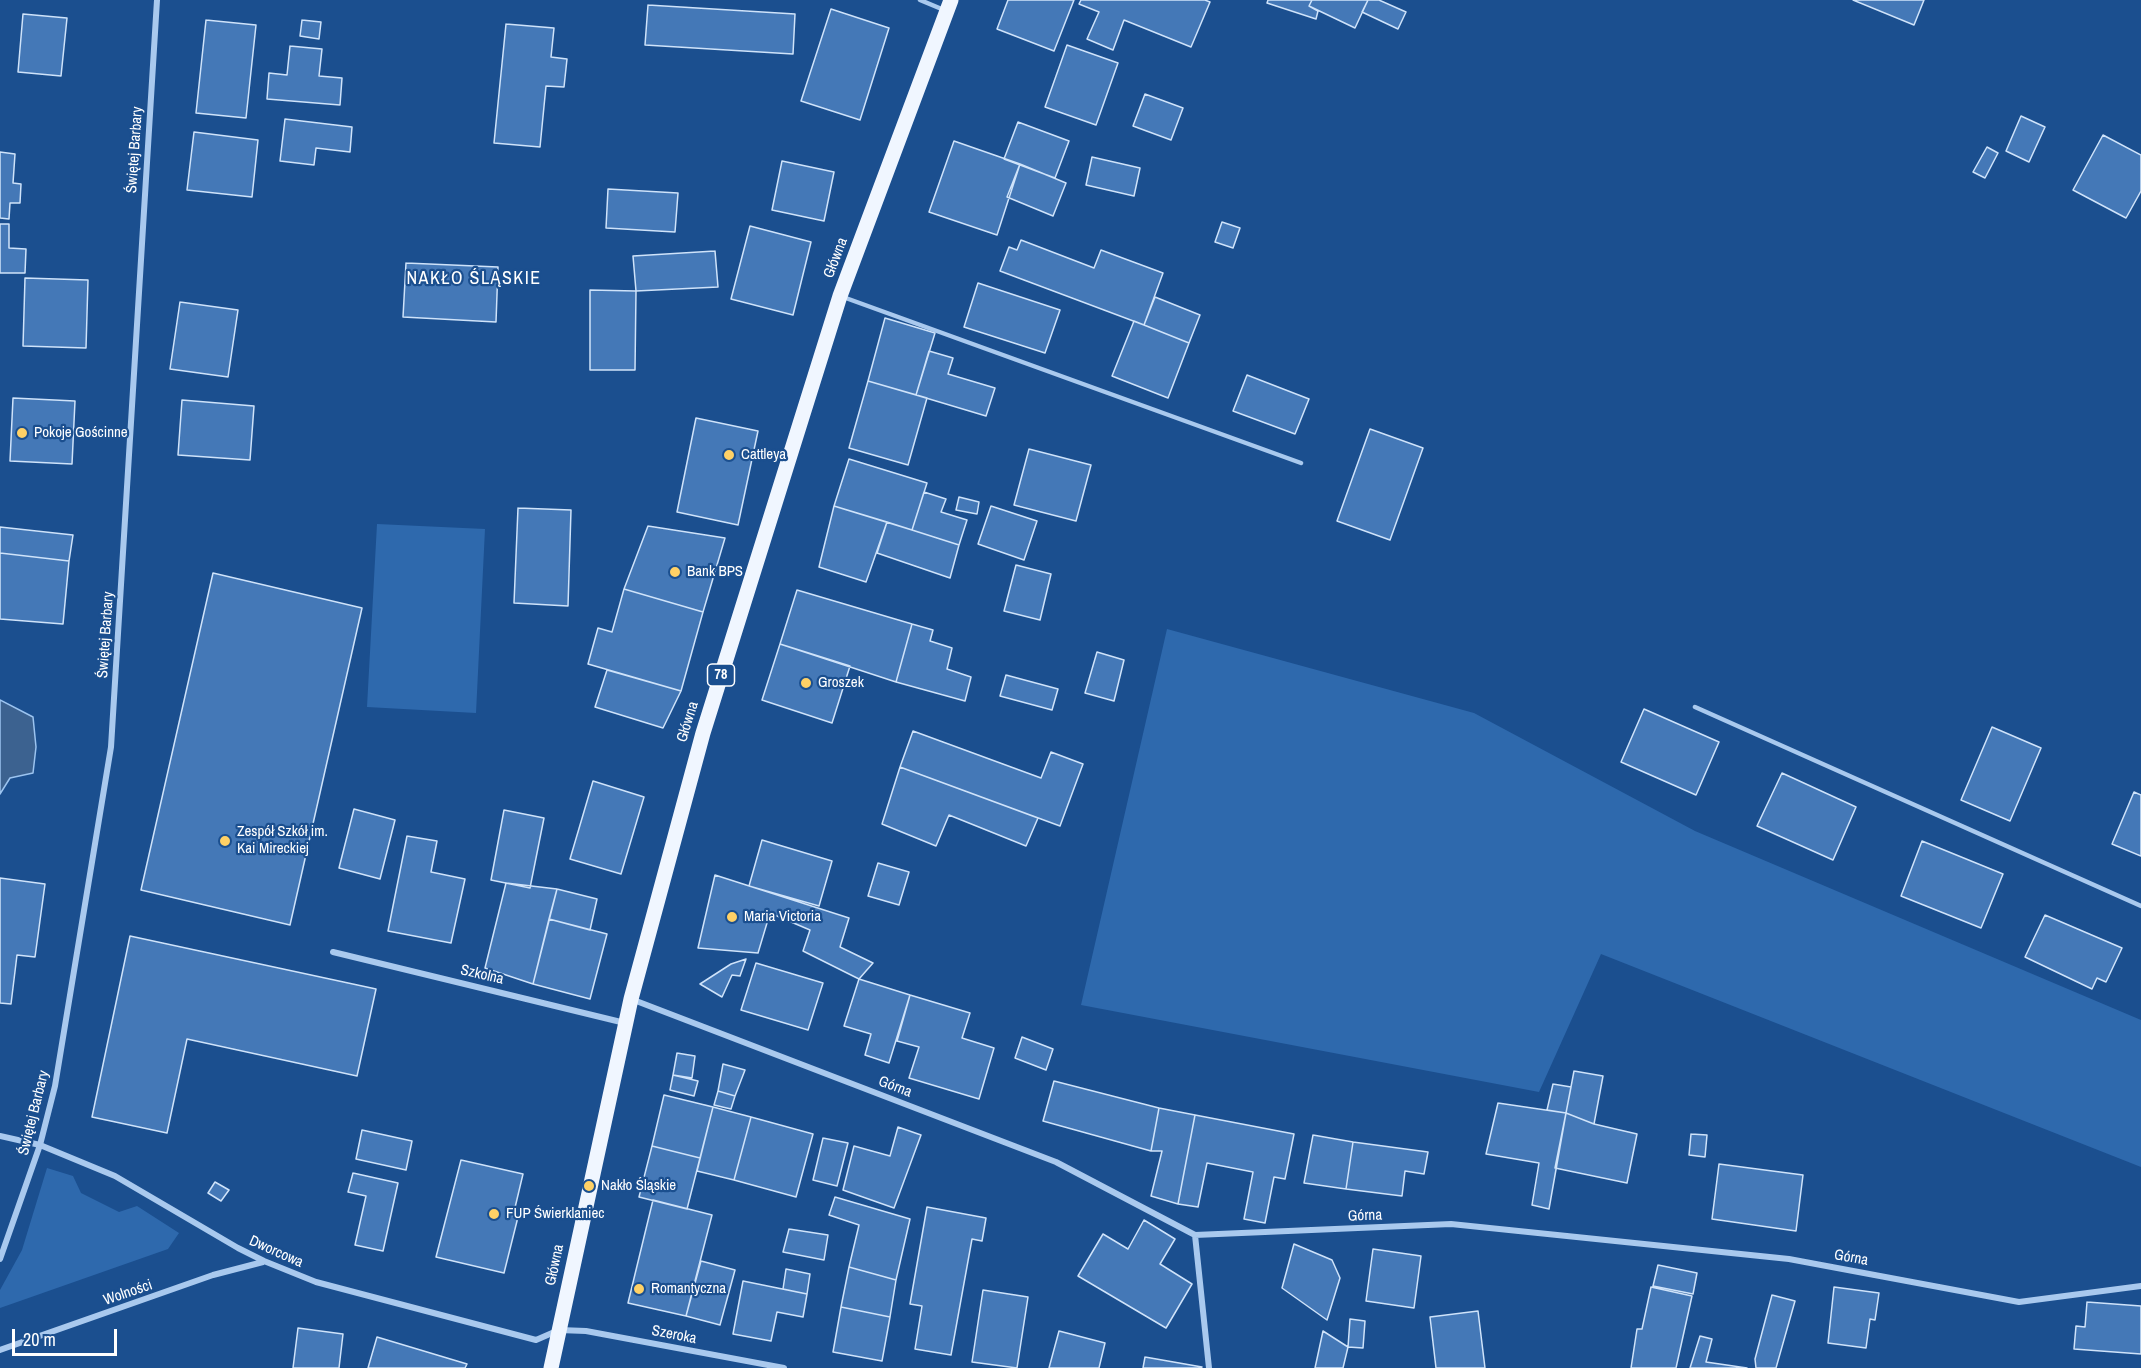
<!DOCTYPE html>
<meta charset="utf-8">
<style>
body{margin:0}
#map{position:relative;width:2141px;height:1368px;overflow:hidden;background:#1b4f8f;font-family:"Archivo Narrow",sans-serif}
canvas{display:block}
.scale{position:absolute;left:12px;top:1329px;width:105px;height:27px;box-sizing:border-box;border:3px solid #fff;border-top:0;padding-left:8px;font-size:18px;line-height:21px;white-space:nowrap;color:#fff;-webkit-text-stroke:4px #1b4f8f;paint-order:stroke}
</style>
<div id="map">
<canvas width="2141" height="1368"></canvas>
<div class="scale">20 m</div>
</div>
<script>
const ctx = document.querySelector('canvas').getContext('2d');
ctx.lineJoin = 'round';
function paint(path, color) { ctx.fillStyle = color; ctx.fill(path, 'evenodd'); }
const shape = rows => new Path2D(rows.map(r => 'M' + r).join(''));
function trace(path, color, width, dash) { ctx.strokeStyle = color; ctx.lineWidth = width; ctx.lineCap = dash ? 'butt' : 'round'; ctx.setLineDash(dash || []); ctx.stroke(path); }
function label(font, color, halo, rows, align = 'center') {
  ctx.font = font + ' "Archivo Narrow",sans-serif'; ctx.lineWidth = 4.5; ctx.setLineDash([]); ctx.textBaseline = 'middle'; ctx.strokeStyle = halo; ctx.fillStyle = color; for (const [text, x, y, turn = 0] of rows) {
    ctx.save(); ctx.translate(x, y); ctx.rotate((+turn || 0) * Math.PI / 180); ctx.textAlign = isNaN(turn) ? turn : align; if (halo) ctx.strokeText(text, 0, 0); ctx.fillText(text, 0, 0); ctx.restore();
  }
}
paint(shape([
 [377,524,485,529,476,713,367,707],
 [1167,629,1474,713,1695,831,2141,1020,2141,1167,1601,954,1539,1092,1081,1005],
 [47,1168,73,1176,81,1193,119,1212,137,1206,179,1233,168,1249,0,1308,0,1290,22,1250]
]), '#2e69ad');
const water = shape([
 [0,700,33,717,36,747,33,773,10,778,0,794,0,700]
]);
paint(water, '#3c6290');
trace(water, '#9cc4f0', 1.5);
const building = shape([
 [1008,0,1074,0,1054,51,997,29,1008,0],
 [1081,0,1205,0,1210,2,1191,47,1124,20,1113,50,1087,39,1099,12,1079,4,1081,0],
 [1268,0,1312,0,1309,6,1318,11,1316,19,1267,3,1268,0],
 [1312,0,1368,0,1355,28,1309,6,1312,0],
 [1368,0,1379,0,1406,12,1398,29,1362,12,1368,0],
 [1853,0,1924,0,1914,25,1853,0],
 [648,5,795,14,793,54,645,45,648,5],
 [831,9,889,28,860,120,801,101,831,9],
 [23,14,67,18,61,76,18,72,23,14],
 [206,20,256,25,246,118,196,113,206,20],
 [302,20,321,22,319,39,300,36,302,20],
 [506,24,554,28,551,57,567,59,564,87,546,86,540,147,494,143,506,24],
 [1067,45,1118,63,1096,125,1045,107,1067,45],
 [290,46,322,49,319,76,342,78,340,105,267,99,269,73,287,75,290,46],
 [1145,94,1183,108,1171,140,1133,126,1145,94],
 [2021,116,2045,127,2029,162,2006,151,2021,116],
 [285,119,352,127,350,152,316,148,314,165,280,161,285,119],
 [1018,122,1069,141,1055,178,1004,159,1018,122],
 [194,132,258,140,252,197,187,190,194,132],
 [2103,135,2141,155,2141,191,2126,218,2073,190,2103,135],
 [954,141,1020,164,997,235,929,212,954,141],
 [1987,147,1998,153,1985,178,1973,172,1987,147],
 [0,152,15,154,13,183,21,184,20,203,10,203,9,219,0,218,0,152],
 [1092,157,1140,168,1134,196,1086,185,1092,157],
 [782,161,834,172,824,221,772,210,782,161],
 [1020,164,1066,183,1053,216,1007,197,1020,164],
 [608,189,678,193,675,232,606,228,608,189],
 [1222,222,1240,228,1233,248,1215,242,1222,222],
 [0,224,9,224,9,248,26,249,25,273,0,273,0,224],
 [750,226,811,242,793,315,731,299,750,226],
 [1021,240,1094,268,1101,250,1163,273,1144,325,1000,271,1009,247,1017,250,1021,240],
 [715,251,718,287,636,291,633,256,715,251],
 [406,263,498,267,496,322,403,317,406,263],
 [25,278,88,280,86,348,23,346,25,278],
 [978,283,1060,310,1045,353,964,327,978,283],
 [590,290,636,291,635,370,590,370,590,290],
 [1155,297,1200,315,1189,343,1144,325,1155,297],
 [180,302,238,310,228,377,170,369,180,302],
 [885,318,935,333,916,395,868,381,885,318],
 [1134,321,1189,343,1168,398,1112,376,1134,321],
 [929,351,953,358,948,374,995,388,986,416,916,395,929,351],
 [1247,375,1309,399,1295,434,1233,411,1247,375],
 [868,381,927,398,908,465,849,448,868,381],
 [13,398,75,401,72,464,10,461,13,398],
 [182,400,254,406,250,460,178,455,182,400],
 [696,418,758,431,738,525,677,512,696,418],
 [1370,429,1423,448,1390,540,1337,521,1370,429],
 [1029,449,1091,465,1076,521,1014,505,1029,449],
 [849,459,927,483,912,530,834,506,849,459],
 [924,492,946,499,941,512,967,520,959,545,912,530,924,492],
 [959,497,979,502,977,514,956,510,959,497],
 [834,506,887,522,866,582,819,567,834,506],
 [991,506,1037,521,1024,560,978,544,991,506],
 [518,508,571,510,568,606,514,603,518,508],
 [887,522,959,545,950,578,877,553,887,522],
 [648,526,725,538,703,612,624,589,648,526],
 [0,527,73,535,69,561,0,553,0,527],
 [0,553,69,561,63,624,0,619,0,553],
 [1016,565,1051,574,1040,620,1004,611,1016,565],
 [213,573,362,608,290,925,141,890,213,573],
 [624,589,703,612,681,691,588,664,598,628,612,632,624,589],
 [797,590,912,624,896,682,780,644,797,590],
 [912,624,933,630,930,641,952,648,947,669,971,677,965,701,896,682,912,624],
 [780,644,850,666,832,723,762,700,780,644],
 [1097,652,1124,660,1114,701,1085,693,1097,652],
 [607,670,681,691,663,728,595,707,607,670],
 [1006,675,1058,689,1052,710,1000,696,1006,675],
 [1644,709,1719,742,1696,795,1621,762,1644,709],
 [1992,727,2041,748,2010,821,1961,800,1992,727],
 [913,731,1041,778,1051,752,1083,764,1060,826,900,767,913,731],
 [900,767,1038,818,1026,846,949,815,936,846,882,824,900,767],
 [1782,773,1856,807,1833,860,1757,826,1782,773],
 [593,781,644,797,621,874,570,859,593,781],
 [2134,792,2141,795,2141,856,2112,844,2134,792],
 [354,809,395,820,380,879,339,868,354,809],
 [504,810,544,818,530,888,491,880,504,810],
 [407,836,437,841,431,872,465,879,451,943,388,931,407,836],
 [762,840,832,861,819,906,749,886,762,840],
 [1922,841,2003,874,1981,928,1901,896,1922,841],
 [878,863,909,872,899,905,868,896,878,863],
 [715,875,849,918,840,947,873,963,859,979,803,951,810,930,770,913,758,953,698,948,715,875],
 [0,878,45,884,35,957,17,955,11,1004,0,1003,0,878],
 [506,883,557,889,533,984,485,968,506,883],
 [557,889,597,899,590,930,549,919,557,889],
 [2045,915,2122,948,2106,982,2097,978,2092,989,2025,957,2045,915],
 [549,919,607,934,590,999,533,984,549,919],
 [130,936,376,989,357,1076,187,1039,167,1133,92,1117,130,936],
 [746,959,740,976,732,975,722,997,700,984,731,964,746,959],
 [756,963,823,983,808,1030,741,1010,756,963],
 [859,979,910,995,889,1063,865,1055,871,1034,844,1026,859,979],
 [910,995,970,1013,962,1038,994,1048,979,1099,909,1078,919,1047,897,1041,910,995],
 [1022,1037,1053,1049,1046,1070,1015,1058,1022,1037],
 [677,1053,695,1056,692,1078,673,1075,677,1053],
 [723,1064,745,1070,735,1096,718,1091,723,1064],
 [1574,1071,1603,1076,1594,1124,1566,1113,1574,1071],
 [673,1075,698,1081,694,1096,670,1090,673,1075],
 [1054,1081,1159,1108,1151,1151,1043,1121,1054,1081],
 [1553,1084,1571,1087,1566,1113,1547,1110,1553,1084],
 [718,1091,735,1096,731,1109,714,1105,718,1091],
 [664,1095,713,1107,700,1158,652,1146,664,1095],
 [1498,1103,1566,1113,1549,1209,1532,1205,1539,1163,1486,1154,1498,1103],
 [713,1107,751,1117,734,1180,697,1171,713,1107],
 [1159,1108,1195,1115,1178,1204,1151,1196,1162,1151,1151,1151,1159,1108],
 [1566,1113,1594,1124,1637,1134,1627,1183,1555,1168,1566,1113],
 [1195,1115,1294,1134,1285,1179,1274,1177,1265,1223,1244,1219,1253,1172,1207,1163,1198,1207,1178,1204,1195,1115],
 [751,1117,813,1134,796,1197,734,1180,751,1117],
 [898,1127,921,1135,894,1208,843,1190,854,1146,890,1156,898,1127],
 [362,1130,412,1141,406,1170,356,1159,362,1130],
 [1691,1134,1707,1135,1705,1157,1689,1155,1691,1134],
 [1313,1135,1353,1142,1346,1189,1304,1183,1313,1135],
 [823,1138,848,1143,837,1186,813,1180,823,1138],
 [1353,1142,1428,1152,1424,1174,1405,1171,1402,1196,1346,1189,1353,1142],
 [652,1146,700,1158,687,1209,639,1197,652,1146],
 [461,1160,523,1174,513,1216,518,1217,504,1273,436,1257,461,1160],
 [1719,1164,1803,1175,1796,1231,1712,1219,1719,1164],
 [353,1173,398,1183,383,1251,355,1245,366,1196,348,1192,353,1173],
 [215,1182,229,1190,221,1201,208,1193,215,1182],
 [835,1197,910,1219,896,1280,849,1267,859,1225,829,1215,835,1197],
 [653,1200,712,1215,686,1316,628,1303,653,1200],
 [927,1207,986,1218,982,1241,972,1239,951,1355,915,1349,922,1306,910,1304,927,1207],
 [1144,1220,1175,1239,1160,1264,1192,1284,1166,1328,1078,1276,1103,1234,1128,1249,1144,1220],
 [789,1229,828,1235,824,1260,783,1252,789,1229],
 [1294,1244,1332,1260,1340,1278,1327,1320,1282,1288,1294,1244],
 [1373,1249,1421,1256,1414,1308,1366,1301,1373,1249],
 [701,1261,735,1270,720,1325,686,1316,701,1261],
 [1658,1265,1697,1273,1693,1294,1653,1286,1658,1265],
 [849,1267,896,1280,890,1317,841,1307,849,1267],
 [786,1269,810,1274,807,1294,783,1289,786,1269],
 [743,1281,807,1294,803,1317,777,1312,771,1341,733,1334,743,1281],
 [1651,1287,1692,1296,1676,1368,1631,1368,1637,1329,1642,1329,1651,1287],
 [1834,1287,1879,1293,1875,1320,1870,1319,1866,1348,1828,1343,1834,1287],
 [983,1290,1028,1297,1017,1368,972,1362,983,1290],
 [1772,1295,1795,1301,1776,1368,1756,1368,1755,1359,1772,1295],
 [2087,1302,2141,1306,2141,1354,2074,1349,2076,1326,2085,1327,2087,1302],
 [841,1307,890,1317,882,1361,833,1352,841,1307],
 [1478,1311,1485,1368,1436,1368,1430,1317,1478,1311],
 [1350,1319,1365,1321,1363,1348,1348,1347,1350,1319],
 [298,1328,343,1334,339,1368,293,1368,298,1328],
 [1059,1331,1105,1343,1099,1368,1049,1368,1059,1331],
 [1323,1331,1348,1347,1343,1368,1315,1368,1323,1331],
 [1700,1336,1712,1339,1706,1362,1747,1368,1690,1368,1700,1336],
 [377,1337,467,1364,465,1368,368,1368,377,1337],
 [1145,1357,1202,1367,1201,1368,1143,1368,1145,1357]
]);
paint(building, '#4478b7');
trace(building, '#cfe3fa', 1.5);
trace(shape([
 [920,0,944,10],
 [843,297,1301,463],
 [1695,707,2141,906]
]), '#a9c9ee', 4.5);
trace(shape([
 [333,952,625,1023],
 [631,999,1056,1162,1195,1235,1451,1224,1789,1259,2019,1302,2141,1286],
 [0,1136,40,1145,115,1176,238,1248,264,1261,316,1282,536,1340,559,1330,586,1331,784,1368],
 [1195,1235,1209,1368],
 [0,1259,40,1145,55,1086,111,747,157,0],
 [0,1350,213,1275,263,1262]
]), '#a9c9ee', 6);
trace(shape([
 [551,1368,631,999,703,733,840,296,951,0]
]), '#f0f6ff', 15);
for (const [x, y, r, color] of [
 [22,433,6,"#ffd166"],
 [729,455,6,"#ffd166"],
 [675,572,6,"#ffd166"],
 [806,683,6,"#ffd166"],
 [225,841,6,"#ffd166"],
 [732,917,6,"#ffd166"],
 [589,1186,6,"#ffd166"],
 [494,1214,6,"#ffd166"],
 [639,1289,6,"#ffd166"]
]) { const dot = new Path2D(); dot.arc(x, y, r, 0, 2 * Math.PI); ctx.fillStyle = color; ctx.fill(dot); trace(dot, '#1b4f8f', 2); }
for (const [x, y, w] of [
 [721,675,27]
]) { const box = new Path2D(); box.roundRect(x - w / 2, y - 11, w, 22, 4.5); ctx.fillStyle = '#1b4f8f'; ctx.fill(box); trace(box, '#fff', 1.5); }
label('bold 14px', '#fff', null, [
 ["78",721,675]
]);
label('15px', '#fff', '#1b4f8f', [
 ["Świętej Barbary",135,150,-86],
 ["Główna",836,258,-69],
 ["Świętej Barbary",106,635,-86],
 ["Główna",688,722,-73],
 ["Szkolna",482,975,13],
 ["Górna",895,1087,21],
 ["Świętej Barbary",34,1113,-76],
 ["Górna",1365,1216,-2],
 ["Dworcowa",276,1252,24],
 ["Górna",1851,1258,10],
 ["Główna",555,1265,-78],
 ["Wolności",128,1293,-19],
 ["Szeroka",674,1335,11]
]);
label('15px', '#fff', '#1b4f8f', [
 ["Pokoje Gościnne",34,433],
 ["Cattleya",741,455],
 ["Bank BPS",687,572],
 ["Groszek",818,683],
 ["Zespół Szkół im.",237,832],
 ["Kai Mireckiej",237,849],
 ["Maria Victoria",744,917],
 ["Nakło Śląskie",601,1186],
 ["FUP Świerklaniec",506,1214],
 ["Romantyczna",651,1289]
], 'left');
ctx.letterSpacing = '1.5px';
label('18px', '#fff', '#1b4f8f', [
 ["NAKŁO ŚLĄSKIE",474,279]
]);
ctx.letterSpacing = '0px';
</script>
